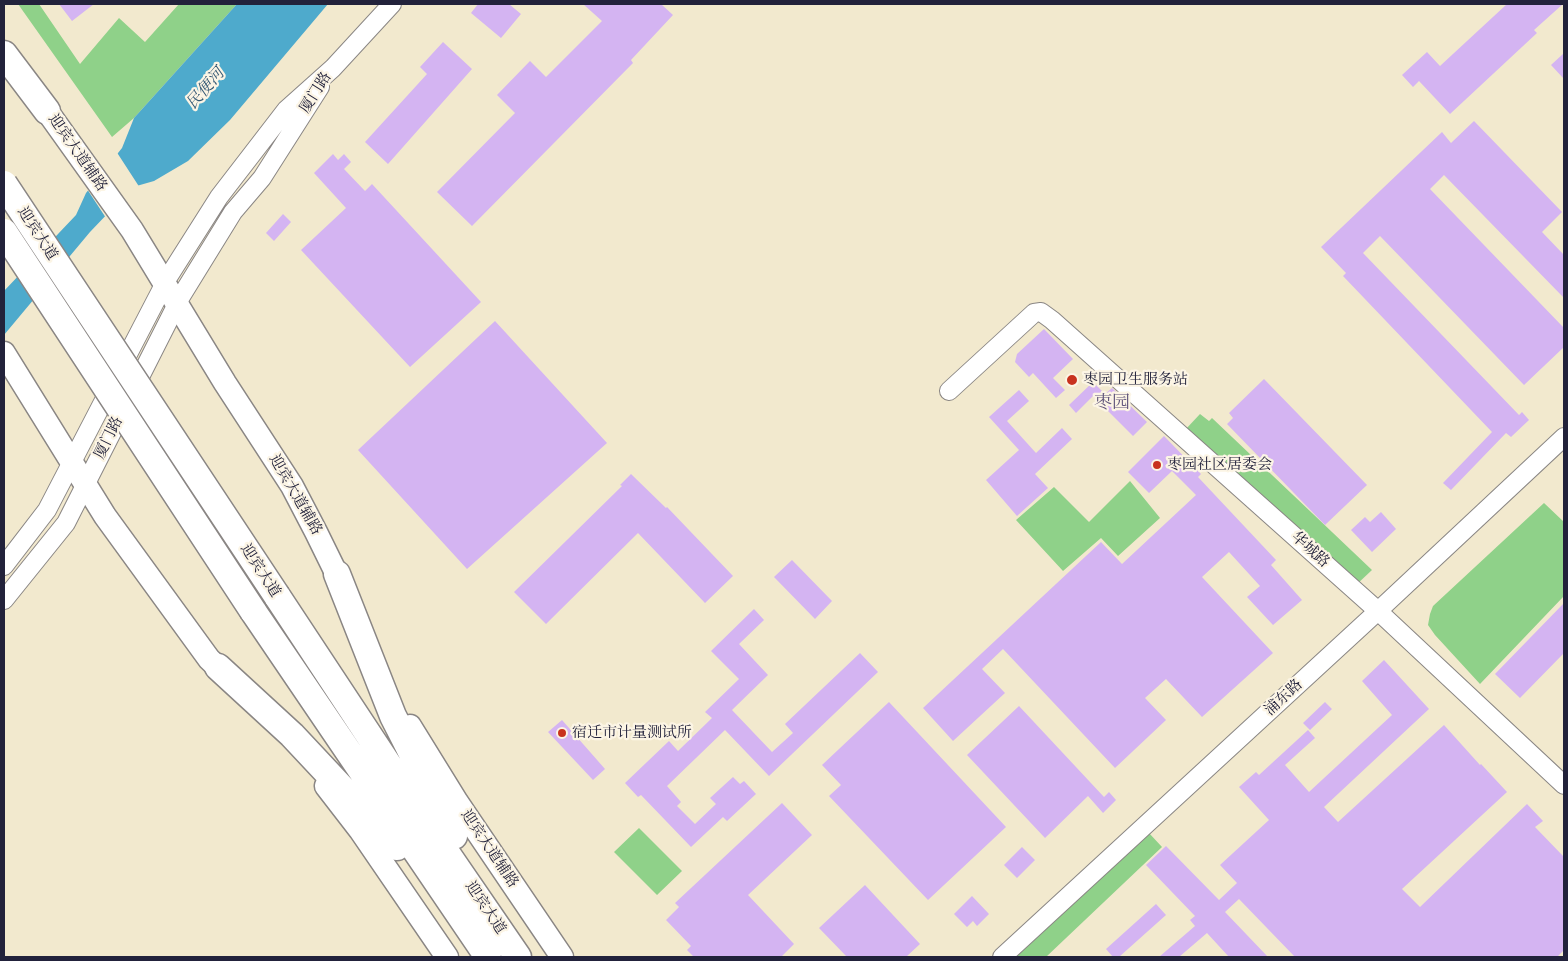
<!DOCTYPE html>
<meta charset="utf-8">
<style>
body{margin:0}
#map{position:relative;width:1568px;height:961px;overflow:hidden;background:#f2e9ce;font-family:"IM FELL Great Primer",serif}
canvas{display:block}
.frame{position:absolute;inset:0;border:5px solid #22223b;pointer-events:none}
</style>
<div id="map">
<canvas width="1568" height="961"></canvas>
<div class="frame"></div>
</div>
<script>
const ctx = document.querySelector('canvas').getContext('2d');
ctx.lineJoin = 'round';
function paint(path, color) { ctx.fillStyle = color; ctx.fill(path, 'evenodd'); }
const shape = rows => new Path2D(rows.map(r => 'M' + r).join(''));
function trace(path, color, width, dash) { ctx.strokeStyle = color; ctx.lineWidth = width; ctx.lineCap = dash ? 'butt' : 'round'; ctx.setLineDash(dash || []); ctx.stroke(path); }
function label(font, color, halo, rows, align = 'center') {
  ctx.font = font + ' "IM FELL Great Primer","Noto Serif SC",serif'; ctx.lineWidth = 4.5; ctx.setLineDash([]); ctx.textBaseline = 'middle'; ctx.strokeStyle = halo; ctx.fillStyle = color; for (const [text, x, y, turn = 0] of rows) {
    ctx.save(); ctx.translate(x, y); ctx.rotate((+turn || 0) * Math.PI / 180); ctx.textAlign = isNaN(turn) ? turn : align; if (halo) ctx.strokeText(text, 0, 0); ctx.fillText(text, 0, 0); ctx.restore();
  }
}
paint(shape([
 [18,4,39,4,80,64,119,18,145,42,179,4,237,4,134,118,112,137],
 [1200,414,1209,421,1212,418,1372,570,1355,586,1185,430],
 [1130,481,1160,518,1118,556,1101,538,1063,571,1016,520,1054,487,1089,522],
 [1544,503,1564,522,1564,596,1480,684,1435,635,1428,625,1430,614,1433,606],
 [639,828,682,871,657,895,614,852],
 [1149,833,1162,847,1046,957,1016,957]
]), '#8fd189');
paint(shape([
 [237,4,328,4,230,120,188,161,154,181,133,187,90,232,4,335,4,291,76,215,86,193,122,148,134,118]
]), '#4eaacc');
paint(shape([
 [116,151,140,188,135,189,106,218,87,189]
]), '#f2e9ce');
paint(shape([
 [59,4,94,4,72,21],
 [478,4,509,4,521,14,501,38,471,13],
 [583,4,661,4,673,15,631,60,633,63,472,226,437,192,515,113,497,95,530,61,546,77,602,21],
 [1507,4,1563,4,1534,30,1537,33,1450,114,1419,81,1413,87,1402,75,1427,52,1440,66],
 [443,42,472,69,388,164,365,142,427,74,420,67],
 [1564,53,1564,79,1551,65],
 [1474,121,1562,212,1542,232,1564,255,1564,298,1444,175,1430,189,1564,328,1564,347,1524,385,1380,236,1363,253,1519,415,1522,412,1529,420,1511,437,1506,433,1451,490,1443,483,1492,432,1343,276,1346,273,1321,247,1442,132,1451,143],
 [333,154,338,160,344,154,351,162,344,169,365,191,372,184,481,302,410,367,301,250,346,208,314,173],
 [283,214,291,222,274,241,266,233],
 [495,321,607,443,467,569,358,450],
 [1044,329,1073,359,1053,378,1065,390,1056,398,1033,373,1029,377,1015,362,1017,354],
 [1264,379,1367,485,1325,525,1227,424,1233,418,1229,413],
 [1093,382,1105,394,1112,388,1147,422,1133,436,1093,396,1076,413,1069,405],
 [1019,390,1029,401,1007,421,1036,453,1062,428,1072,439,1035,474,1048,488,1017,516,986,480,1019,450,989,417],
 [1164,436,1201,474,1198,477,1276,560,1271,565,1302,600,1273,625,1247,597,1260,586,1229,552,1202,577,1273,653,1202,717,1166,679,1145,698,1166,720,1115,768,1003,649,982,669,1005,693,953,741,923,708,1101,542,1122,564,1196,495,1172,471,1149,493,1128,472],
 [631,474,666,508,667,507,733,576,705,603,638,533,546,624,514,592,622,486,620,485],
 [1381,512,1396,529,1372,552,1351,530,1365,517,1370,522],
 [792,560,832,601,815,619,774,577],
 [1564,603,1564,653,1520,698,1495,674],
 [754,609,764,620,739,644,768,675,732,710,772,752,793,733,785,724,860,653,878,672,769,776,725,730,667,786,681,802,677,806,695,824,716,804,710,798,733,777,740,784,744,781,756,794,727,821,723,817,691,847,641,795,638,797,625,783,669,741,678,751,712,718,705,712,739,679,711,651],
 [1384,660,1429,709,1324,807,1338,822,1444,725,1480,765,1481,764,1507,792,1402,889,1420,907,1527,804,1543,821,1535,827,1564,857,1564,950,1557,957,1295,957,1239,899,1225,912,1268,957,1229,957,1207,933,1179,957,1159,957,1195,926,1190,920,1195,916,1146,865,1166,846,1219,900,1237,883,1220,865,1269,820,1239,787,1256,772,1259,775,1308,730,1315,738,1285,765,1309,792,1392,715,1362,681],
 [889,702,1006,827,928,900,829,796,841,785,822,765],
 [1325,702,1332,709,1310,730,1303,723],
 [1019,706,1104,797,1109,792,1116,800,1103,813,1088,796,1045,838,967,755],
 [562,720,605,769,593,780,548,732],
 [782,803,812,835,748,895,794,944,781,957,694,957,687,950,691,946,666,920,679,907,675,903],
 [1022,847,1035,860,1017,878,1004,865],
 [865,885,920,944,906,957,847,957,819,928],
 [972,896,989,914,977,926,973,921,967,927,954,914],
 [1156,904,1166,915,1119,957,1113,957,1106,949]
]), '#d4b4f2');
const minor = shape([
 [949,391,1034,313,1041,312,1052,320,1378,611,1564,785],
 [4,566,47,510,167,279,219,197,286,110,333,68,392,4],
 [4,600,66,523,180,298,233,212,262,178,320,87],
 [1002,957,1378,611,1564,437]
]);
const major = shape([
 [37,97,132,230,225,383,292,486,316,532,344,589],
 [4,353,105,516,209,659,231,680],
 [410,726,457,802,562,957],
 [326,786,360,830,447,957]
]);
const highway = shape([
 [4,54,47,111],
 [337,574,393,716,454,836],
 [277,596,450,858,518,957],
 [253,611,488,957],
 [218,667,292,735,397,847]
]);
trace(minor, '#8a8684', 20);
trace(major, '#8a8684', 25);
trace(highway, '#8a8684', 29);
trace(minor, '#fff', 18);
trace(major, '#fff', 22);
trace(highway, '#fff', 26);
const highwayBridge = shape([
 [4,184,277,596],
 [4,232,253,611]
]);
trace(highwayBridge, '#8a8684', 29, []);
trace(highwayBridge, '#fff', 26);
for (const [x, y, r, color] of [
 [1072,380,6,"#c8321e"],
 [1157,465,5,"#c8321e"],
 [562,733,5,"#c8321e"]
]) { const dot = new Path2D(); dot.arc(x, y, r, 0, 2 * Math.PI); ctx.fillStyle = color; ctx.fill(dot); trace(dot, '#fcf5e5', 2); }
label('15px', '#22223b', '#fcf5e5', [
 ["厦门路",316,93,-58],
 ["迎宾大道辅路",77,153,55],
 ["迎宾大道",37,234,57],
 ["厦门路",109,438,-64],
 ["迎宾大道辅路",295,495,60],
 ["华城路",1310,550,42],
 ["迎宾大道",260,571,57],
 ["浦东路",1284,698,-43],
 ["迎宾大道辅路",489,849,56],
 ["迎宾大道",485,908,56]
]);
label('15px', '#22223b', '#fcf5e5', [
 ["枣园卫生服务站",1083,380],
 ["枣园社区居委会",1167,465],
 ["宿迁市计量测试所",572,733]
], 'left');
label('italic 16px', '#345875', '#fcf5e5', [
 ["民便河",206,89,-49]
]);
label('18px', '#60557b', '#fcf5e5', [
 ["枣园",1112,404]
]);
</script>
